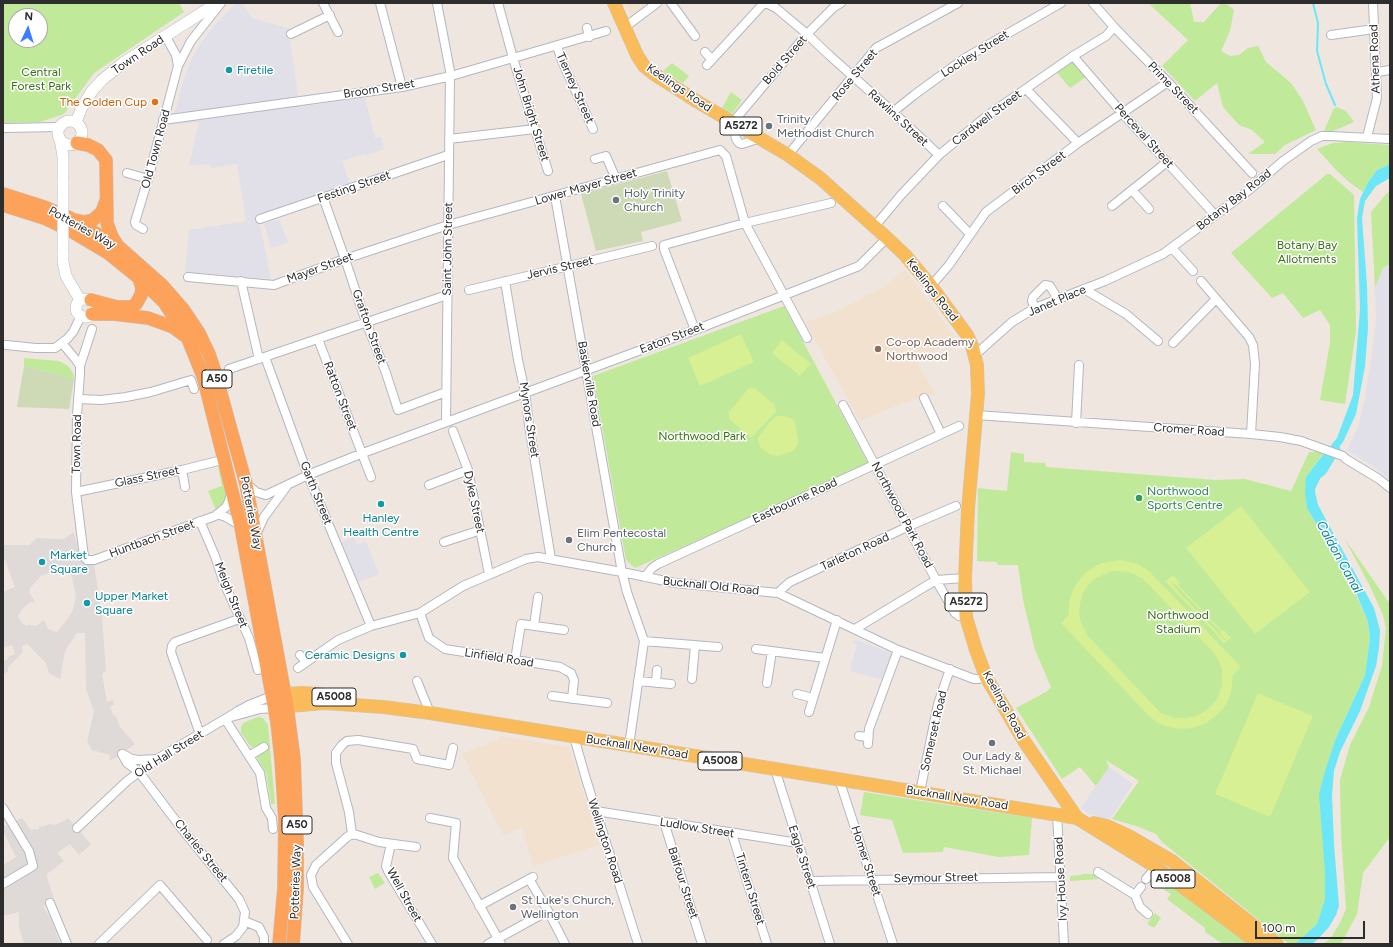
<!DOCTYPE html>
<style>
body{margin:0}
#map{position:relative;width:1393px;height:947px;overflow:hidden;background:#efe6df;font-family:Figtree,sans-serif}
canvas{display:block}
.frame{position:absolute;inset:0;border:4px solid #2d2d2d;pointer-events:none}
.north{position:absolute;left:8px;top:8px;width:40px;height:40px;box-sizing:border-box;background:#fff;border:1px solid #ababab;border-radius:50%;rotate:4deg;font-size:11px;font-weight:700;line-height:16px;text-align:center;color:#2d2d2d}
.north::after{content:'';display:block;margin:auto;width:14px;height:18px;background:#3c7eff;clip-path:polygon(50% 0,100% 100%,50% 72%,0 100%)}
.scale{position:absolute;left:1255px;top:921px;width:110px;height:18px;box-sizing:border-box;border:2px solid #2d2d2d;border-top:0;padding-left:5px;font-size:12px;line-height:14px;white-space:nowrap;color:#2d2d2d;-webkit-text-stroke:3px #fff;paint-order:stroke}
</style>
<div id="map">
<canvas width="1393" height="947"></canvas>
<div class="frame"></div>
<div class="north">N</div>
<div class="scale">100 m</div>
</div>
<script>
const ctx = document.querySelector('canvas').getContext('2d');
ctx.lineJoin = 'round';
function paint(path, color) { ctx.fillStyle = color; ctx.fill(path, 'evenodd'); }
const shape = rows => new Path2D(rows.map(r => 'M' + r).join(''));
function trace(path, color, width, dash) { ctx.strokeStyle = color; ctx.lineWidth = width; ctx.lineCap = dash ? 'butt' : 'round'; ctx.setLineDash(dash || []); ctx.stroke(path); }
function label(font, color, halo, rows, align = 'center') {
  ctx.font = font + ' Figtree,sans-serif'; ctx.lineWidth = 3; ctx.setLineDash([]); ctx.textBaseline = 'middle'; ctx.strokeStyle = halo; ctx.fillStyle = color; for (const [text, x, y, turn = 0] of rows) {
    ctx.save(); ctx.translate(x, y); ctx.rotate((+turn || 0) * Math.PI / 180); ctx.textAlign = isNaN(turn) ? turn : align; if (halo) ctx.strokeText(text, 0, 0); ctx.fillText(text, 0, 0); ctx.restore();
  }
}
paint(shape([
 [236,3,242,3,252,18,288,28,300,107,365,97,375,138,381,137,384,149,366,156,364,154,342,161,350,184,258,215,271,279,185,272,189,230,246,221,237,164,210,168,209,164,189,166,199,122,171,125,176,109,183,81,192,58,202,41,214,26],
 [279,219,288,242,271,248,264,224],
 [1390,264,1390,480,1380,471,1347,450,1358,427,1364,403,1371,362,1376,322,1375,288,1383,268],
 [354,537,357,544,366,542,379,574,358,582,342,542],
 [857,640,891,653,892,655,884,676,880,679,850,671,857,644,852,642],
 [1109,767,1133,784,1109,821,1086,812,1081,808]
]), '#e1e0e8');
paint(shape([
 [625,3,647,3,631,16],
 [905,270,955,337,917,362,935,393,893,407,860,421,805,322,831,314,884,287],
 [498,736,569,747,599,845,533,866,522,827,503,835,462,754,499,739]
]), '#f1e1ce');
paint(shape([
 [3,3,179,3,184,12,94,73,64,114,40,122,3,123],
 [16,16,40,16,40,40,16,40],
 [1148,3,1190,3,1194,22,1204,22,1221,3,1228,5,1234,10,1230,31,1221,51,1230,56,1239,55,1248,48,1258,46,1266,62,1291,83,1303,101,1316,130,1285,145,1275,154,1248,154,1265,142,1252,130,1239,125,1223,107,1217,83,1195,101,1162,66,1188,40],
 [1073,56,1089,75,1070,88,1054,69],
 [672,63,689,76,683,83,663,71],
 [731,92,742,100,732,114,722,108],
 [1336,107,1346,111,1354,122,1322,136,1333,110],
 [1347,142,1390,145,1390,164,1377,170,1368,182,1363,192,1349,182,1337,171,1317,149,1333,143],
 [1327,174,1330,174,1354,195,1356,331,1345,404,1320,400,1330,343,1330,325,1320,310,1303,318,1283,293,1272,298,1231,253],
 [1390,192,1390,264,1383,268,1375,288,1371,212,1387,193],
 [784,306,869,465,635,568,626,560,593,376],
 [24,358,59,361,68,366,73,373,74,379,24,366],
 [1011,452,1024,454,1024,462,1045,463,1046,467,1215,480,1245,479,1291,491,1309,452,1319,452,1323,454,1306,477,1307,508,1355,593,1368,622,1370,638,1365,675,1336,738,1325,872,1325,899,1317,924,1295,944,1289,944,1162,842,1156,834,1139,827,1112,819,1139,781,1106,760,1109,767,1096,786,1080,767,1062,779,1016,708,1046,692,1051,687,1035,650,1023,600,1018,565,998,565,997,562,977,561,978,488,1007,491],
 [223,466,227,499,216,510,208,491,222,486,218,467],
 [1344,538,1390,604,1390,837,1363,873,1357,914,1341,944,1323,944,1330,939,1340,923,1346,909,1341,834,1340,780,1350,745,1369,707,1382,666,1386,628,1383,615,1370,586],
 [258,717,263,718,268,725,275,804,271,804,266,773,256,756,257,748,251,747,241,733,241,726,245,722],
 [864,792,1032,818,1029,855,999,857,944,847,943,852,903,853,892,820,860,815],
 [378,873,385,883,375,889,369,877],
 [1082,874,1093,874,1099,879,1070,881,1070,876,1081,875],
 [1159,876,1252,944,1223,944,1205,932,1205,928,1167,899,1171,894,1148,880],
 [1155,913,1161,918,1154,928,1147,924]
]), '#c0e999');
paint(shape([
 [667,171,682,221,641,232,643,241,596,251,581,194],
 [24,366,74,379,69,409,17,407]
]), '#cddab5');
paint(shape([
 [741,334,754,362,700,386,688,358],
 [782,340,811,364,800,376,772,353],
 [755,388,775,405,776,412,751,438,729,419,729,412,748,389],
 [776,416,785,416,794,420,798,437,798,444,793,451,779,456,771,455,760,447,758,438,769,423],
 [1241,506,1310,592,1255,634,1186,548],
 [1120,560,1138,564,1149,571,1241,667,1233,675,1231,693,1226,705,1217,715,1206,723,1193,728,1181,729,1167,727,1156,722,1149,716,1061,623,1069,615,1069,602,1073,590,1077,583,1085,573,1096,566,1103,563],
 [1112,571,1129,572,1143,579,1215,654,1222,668,1222,685,1217,699,1206,711,1196,716,1186,718,1175,718,1161,713,1156,708,1087,635,1081,622,1079,614,1080,604,1082,595,1088,585,1096,578],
 [1173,575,1180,583,1178,585,1222,631,1224,630,1231,638,1227,641,1220,633,1221,632,1177,586,1171,582,1175,587,1175,588,1227,642,1224,644,1217,636,1217,635,1165,581],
 [1258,693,1313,716,1270,817,1215,794]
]), '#d7f094');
paint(shape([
 [74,532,80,560,87,565,94,564,102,617,106,672,102,673,107,702,113,700,114,705,110,706,113,715,116,716,120,727,135,744,122,754,109,761,110,755,92,750,87,742,94,711,86,689,85,633,77,633,65,651,60,679,49,673,46,663,27,644,22,646,23,652,8,667,8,671,3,675,3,662,9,658,8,657,15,654,12,645,3,648,3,592,15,587,5,560,3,560,3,545,29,545,37,538,63,539],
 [67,567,72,578,76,596,73,610,69,617,57,632,48,629,44,620,36,626,34,625,32,626,30,624,27,626,23,624,19,619,18,615,21,613,20,611,30,602,35,602,29,592,30,588,41,576],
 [22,818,31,830,39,829,39,826,42,827,50,824,56,825,68,818,91,844,79,855,70,844,57,853,64,861,47,874,47,877,55,902,43,906,52,921,60,944,24,944,19,927,19,912,3,916,3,890,9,887,3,876,3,865,16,857,3,831,3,827]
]), '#dfdad7');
paint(shape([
 [1390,164,1390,178,1376,186,1365,201,1362,218,1367,285,1368,328,1365,366,1356,414,1343,442,1317,476,1315,492,1318,505,1374,608,1380,630,1379,648,1376,666,1360,711,1340,752,1334,771,1332,795,1334,844,1339,906,1336,915,1329,927,1317,940,1312,944,1295,944,1317,924,1325,899,1325,872,1319,794,1325,771,1336,738,1365,675,1370,638,1368,622,1356,593,1307,508,1305,491,1306,477,1318,461,1337,438,1353,395,1360,309,1357,218,1360,199,1368,182,1377,170]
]), '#6de7f7');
trace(shape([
 [1313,3,1318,23,1317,51,1326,84,1335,105]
]), '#6de7f7', 2);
trace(shape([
 [1312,486,1317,476,1323,471,1336,449]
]), '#6de7f7', 8);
const minor = shape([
 [323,3,338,32],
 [380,3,402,87],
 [437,3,451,76],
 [498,3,513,58,548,171],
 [671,3,695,36],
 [766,3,776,8,807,34,829,55,893,112,939,155],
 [1093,3,1114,27,1168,82,1252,173],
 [625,27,657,3],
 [587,28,589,37],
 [291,34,330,15],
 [1331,35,1374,29],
 [166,37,176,55,178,66],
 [557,46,562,61,593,129],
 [705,52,712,60],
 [1073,56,1123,114,1215,215],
 [707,65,764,3],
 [1377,72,1390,70],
 [1026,89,1078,143],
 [893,112,914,95,965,58,1061,3],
 [163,120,402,87,451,76,606,31],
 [3,128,60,127],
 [1367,137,1377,98,1373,3],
 [761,138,742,144,739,143,736,139,733,122,807,34,834,7,841,3],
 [449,139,535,129],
 [788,155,876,48,958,3],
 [595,159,606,156,616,179],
 [127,173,148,179],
 [1132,190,1149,209],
 [555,196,622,572,627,592,644,641,629,746],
 [323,197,345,259,366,322,386,373,398,410,446,392],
 [943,206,970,234],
 [1112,206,1167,162],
 [260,219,448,155],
 [875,226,901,195,939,155,988,115,1073,56,1106,36,1114,27],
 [143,229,136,225,135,222,148,179,178,66,191,41,221,3],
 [1172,248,1193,271],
 [188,277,274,285,345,259,448,225,720,150,726,156,745,223,807,338],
 [241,281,259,359],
 [505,281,518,360,525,392,529,425,551,559],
 [1201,281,1249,337,1253,345,1255,364,1251,434],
 [931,286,949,265,986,212,1078,143,1168,82],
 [1084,289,1126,314,1158,341],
 [469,290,652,246],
 [1035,308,1032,301,1033,297,1045,285,1050,286,1058,299],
 [92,329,80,366,80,374,77,415,76,492,84,557,87,560,94,560,215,516,226,507,229,501,231,492],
 [695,330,664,249,664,245,745,223,831,203],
 [318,339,371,477],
 [62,343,77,361,80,366],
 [1173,343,1216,299],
 [6,345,36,348,55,348,67,339,73,332,81,316],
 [975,355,1012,322,1035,308,1105,281,1163,254,1249,190,1283,161,1311,141,1322,136,1330,136,1390,139],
 [265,357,308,475,371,626],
 [229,369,447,295],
 [924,398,941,434],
 [79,399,101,400,126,397,151,392,191,380,194,389],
 [843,405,936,580,955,613,959,616,966,617],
 [976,415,1251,434,1280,437,1301,441,1343,456,1346,459,1379,479,1390,488],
 [446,422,450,76],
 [1076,423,1079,365],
 [453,431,468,470,489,574],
 [182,470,185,487],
 [247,484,256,492,266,495,308,475,363,453,695,330,859,266,887,238],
 [429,485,468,470],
 [76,492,182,470,218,461],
 [217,514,226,517,241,526],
 [200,521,215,556,224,583,249,638,258,670],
 [256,535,264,517,287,486],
 [444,542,481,530],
 [645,577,652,568,658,564,959,426],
 [778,593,784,587,790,582,907,527,956,506],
 [420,613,429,638,445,649,560,667,567,671,571,673,574,680,572,699],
 [534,626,538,597],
 [855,629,936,580,965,578],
 [644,641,718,647],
 [756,649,825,658],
 [300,655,306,662],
 [515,660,521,624,564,630],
 [298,668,338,640,371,626,420,613,463,586,526,559,538,557,622,572,675,583,778,593,898,650,974,679,979,679,986,677],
 [692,679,695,645],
 [417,681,430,713],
 [638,681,671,684],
 [656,683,657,670],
 [767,683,772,651],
 [797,694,813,698],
 [552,696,607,703],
 [809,712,837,620],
 [231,717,260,709,274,708],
 [225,719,260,773,266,808,272,818,273,829],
 [200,734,171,652,172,646,175,642,239,619],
 [859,736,868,737],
 [574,737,586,779,638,944],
 [868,744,869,729,898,650],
 [122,754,127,763,139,772,182,829,239,899,245,912,243,927,236,936,224,944],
 [123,754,132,759,138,760,156,759],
 [249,756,264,747],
 [775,769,830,944],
 [839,779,893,944],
 [920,792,938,704,950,669],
 [3,808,29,851,33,866,3,884],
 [596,811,798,843],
 [1057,814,1064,944],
 [430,818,456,823,453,858,501,944],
 [664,822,702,944],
 [77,828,127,781,157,759,225,719,238,711,249,705,272,696],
 [352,834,349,812,336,763,336,753,342,745,347,741,358,740,413,749,417,759,449,765,453,748],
 [732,834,767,944],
 [391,844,386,866,388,871,432,944],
 [1098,872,1135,895,1140,907,1148,914],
 [529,879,548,911,565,944],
 [1146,879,1156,867],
 [810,881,1061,877],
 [1135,895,1141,887],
 [50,903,67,944],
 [479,906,533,877],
 [244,921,259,927,264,937,264,944],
 [99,944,160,885,207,940],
 [348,944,313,887,311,875,316,865,347,837,352,834,357,835,379,842,416,847],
 [488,944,548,911]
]);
const secondary = shape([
 '58 133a12 12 0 1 1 24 0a12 12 0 1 1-24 0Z',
 [76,122,82,107,92,91,102,80,123,63,217,3],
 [60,139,63,156,63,183],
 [63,254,63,262,66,276,80,300],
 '76 308a9 9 0 1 1 18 0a9 9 0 1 1-18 0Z'
]);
const primary = shape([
 [614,3,637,55,644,66,654,74,698,102,788,155,820,178,887,238,905,255,931,286,967,335,972,346,977,365,978,394,968,509,965,578,966,617,976,650,986,677,1024,741,1077,818],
 [274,696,285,694,302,693,319,694,334,697],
 [277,707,325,703,383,707,430,713,1077,818,1156,867,1259,944],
 [1094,823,1107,826,1129,836,1172,861,1277,944]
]);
const trunk = shape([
 [77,143,88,145,98,150,106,160,107,223,112,237,118,246],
 [3,194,44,207,70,218,119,247,162,285,183,309,199,333,209,354,215,372,246,484,287,706,294,759,297,841,297,889,293,944],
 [3,205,44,218,71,231,108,253,139,278,164,302,173,316,188,339,203,376,241,527,277,722,281,759,285,820,284,888,279,944],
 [75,220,84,222,93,220,102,212,106,201],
 [91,300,117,307,131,307,136,304,141,295,142,288,139,278],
 [92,314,114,314,148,318,173,327,184,335]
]);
trace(minor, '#b3b7c1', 10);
trace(secondary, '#b3b7c1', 12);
trace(primary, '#c8c8c8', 14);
trace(trunk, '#c8c8c8', 14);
trace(minor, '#fff', 8);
trace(secondary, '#fff', 11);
trace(primary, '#fabc5a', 13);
trace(trunk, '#fca25a', 13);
const secondaryBridge = shape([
 [63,254,63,183]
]);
trace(secondaryBridge, '#b3b7c1', 12, []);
trace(secondaryBridge, '#fff', 11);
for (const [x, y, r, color] of [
 [229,70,4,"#0f9aa8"],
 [155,102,4,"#e8710a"],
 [769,126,4,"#6b7280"],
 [616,200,4,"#6b7280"],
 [878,349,4,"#8d6e63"],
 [1139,498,4,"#2e9e5b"],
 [381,504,4,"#0f9aa8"],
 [569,540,4,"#6b7280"],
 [42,562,4,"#0f9aa8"],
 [87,603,4,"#0f9aa8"],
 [403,655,4,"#0f9aa8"],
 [992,743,4,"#6b7280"],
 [513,907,4,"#6b7280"]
]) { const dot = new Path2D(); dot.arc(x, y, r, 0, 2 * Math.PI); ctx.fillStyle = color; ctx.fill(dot); trace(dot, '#fff', 1.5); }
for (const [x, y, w] of [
 [741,126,42],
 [217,379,30],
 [966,602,42],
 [334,697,44],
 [720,761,44],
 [297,825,30],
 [1173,879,44]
]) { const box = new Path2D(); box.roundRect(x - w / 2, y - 9, w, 18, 3); ctx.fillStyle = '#fff'; ctx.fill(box); trace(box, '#2d2d2d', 1); }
label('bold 11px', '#2d2d2d', null, [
 ["A5272",741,126],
 ["A50",217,379],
 ["A5272",966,602],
 ["A5008",334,697],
 ["A5008",720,761],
 ["A50",297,825],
 ["A5008",1173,879]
]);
label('12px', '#2d2d2d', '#fff', [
 ["Lockley Street",975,54,-32],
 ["Town Road",138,55,-34],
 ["Athena Road",1375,59,-92],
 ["Bold Street",785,60,-49],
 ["Rose Street",855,75,-50],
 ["Tierney Street",575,88,66],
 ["Keelings Road",679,88,34],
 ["Prime Street",1173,88,46],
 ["Broom Street",379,89,-9],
 ["John Bright Street",531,114,73],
 ["Rawlins Street",898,118,43],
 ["Cardwell Street",987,118,-37],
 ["Perceval Street",1144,136,48],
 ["Old Town Road",156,149,-75],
 ["Birch Street",1039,173,-37],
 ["Festing Street",354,187,-19],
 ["Lower Mayer Street",586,187,-16],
 ["Botany Bay Road",1234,200,-38],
 ["Potteries Way",82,228,29],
 ["Saint John Street",448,249,-89],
 ["Mayer Street",320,268,-20],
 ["Jervis Street",560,268,-13],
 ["Keelings Road",932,290,52],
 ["Janet Place",1057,301,-23],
 ["Grafton Street",369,327,70],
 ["Eaton Street",672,338,-21],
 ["Baskerville Road",589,384,80],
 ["Ratton Street",340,396,69],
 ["Mynors Street",529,420,81],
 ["Cromer Road",1189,430,4],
 ["Town Road",77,444,-89],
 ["Glass Street",147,477,-12],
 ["Garth Street",316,493,68],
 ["Eastbourne Road",795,501,-25],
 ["Dyke Street",474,502,78],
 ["Potteries Way",251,513,79],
 ["Northwood Park Road",902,515,62],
 ["Huntbach Street",152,539,-20],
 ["Tarleton Road",855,552,-25],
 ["Bucknall Old Road",711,586,6],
 ["Meigh Street",231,595,68],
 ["Linfield Road",499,658,9],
 ["Keelings Road",1004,705,61],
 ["Somerset Road",934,731,-77],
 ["Bucknall New Road",637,747,9],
 ["Old Hall Street",169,754,-32],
 ["Bucknall New Road",957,798,9],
 ["Ludlow Street",697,828,9],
 ["Wellington Road",605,841,72],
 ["Charles Street",201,851,51],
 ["Eagle Street",802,857,72],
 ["Homer Street",866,861,72],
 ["Seymour Street",936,878,-1],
 ["Ivy House Road",1061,879,-93],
 ["Potteries Way",296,882,-88],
 ["Balfour Street",683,883,72],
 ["Tintern Street",750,889,73],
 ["Well Street",404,895,61]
]);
label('12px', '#0d838f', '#fff', [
 ["Firetile",237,70],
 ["Hanley",381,518,"center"],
 ["Health Centre",381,532,"center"],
 ["Market",50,555],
 ["Square",50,569],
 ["Upper Market",95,596],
 ["Square",95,610],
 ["Ceramic Designs",395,655,"right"]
], 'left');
label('12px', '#377116', '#fff', [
 ["Central",41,72],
 ["Forest Park",41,86],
 ["Botany Bay",1307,245],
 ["Allotments",1307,259],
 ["Northwood Park",702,436],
 ["Northwood",1178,615],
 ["Stadium",1178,629]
]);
label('12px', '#c56008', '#fff', [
 ["The Golden Cup",147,102]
], 'right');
label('12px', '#5b616d', '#fff', [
 ["Trinity",777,119],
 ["Methodist Church",777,133],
 ["Holy Trinity",624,193],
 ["Church",624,207],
 ["Elim Pentecostal",577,533],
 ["Church",577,547],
 ["Our Lady &",992,756,"center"],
 ["St. Michael",992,770,"center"],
 ["St Luke's Church,",521,900],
 ["Wellington",521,914]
], 'left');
label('12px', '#785e54', '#fff', [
 ["Co-op Academy",886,342],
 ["Northwood",886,356]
], 'left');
label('12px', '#27864d', '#fff', [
 ["Northwood",1147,491],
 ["Sports Centre",1147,505]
], 'left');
label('italic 13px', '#067e9b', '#fff', [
 ["Caldon Canal",1339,557,61]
]);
</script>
